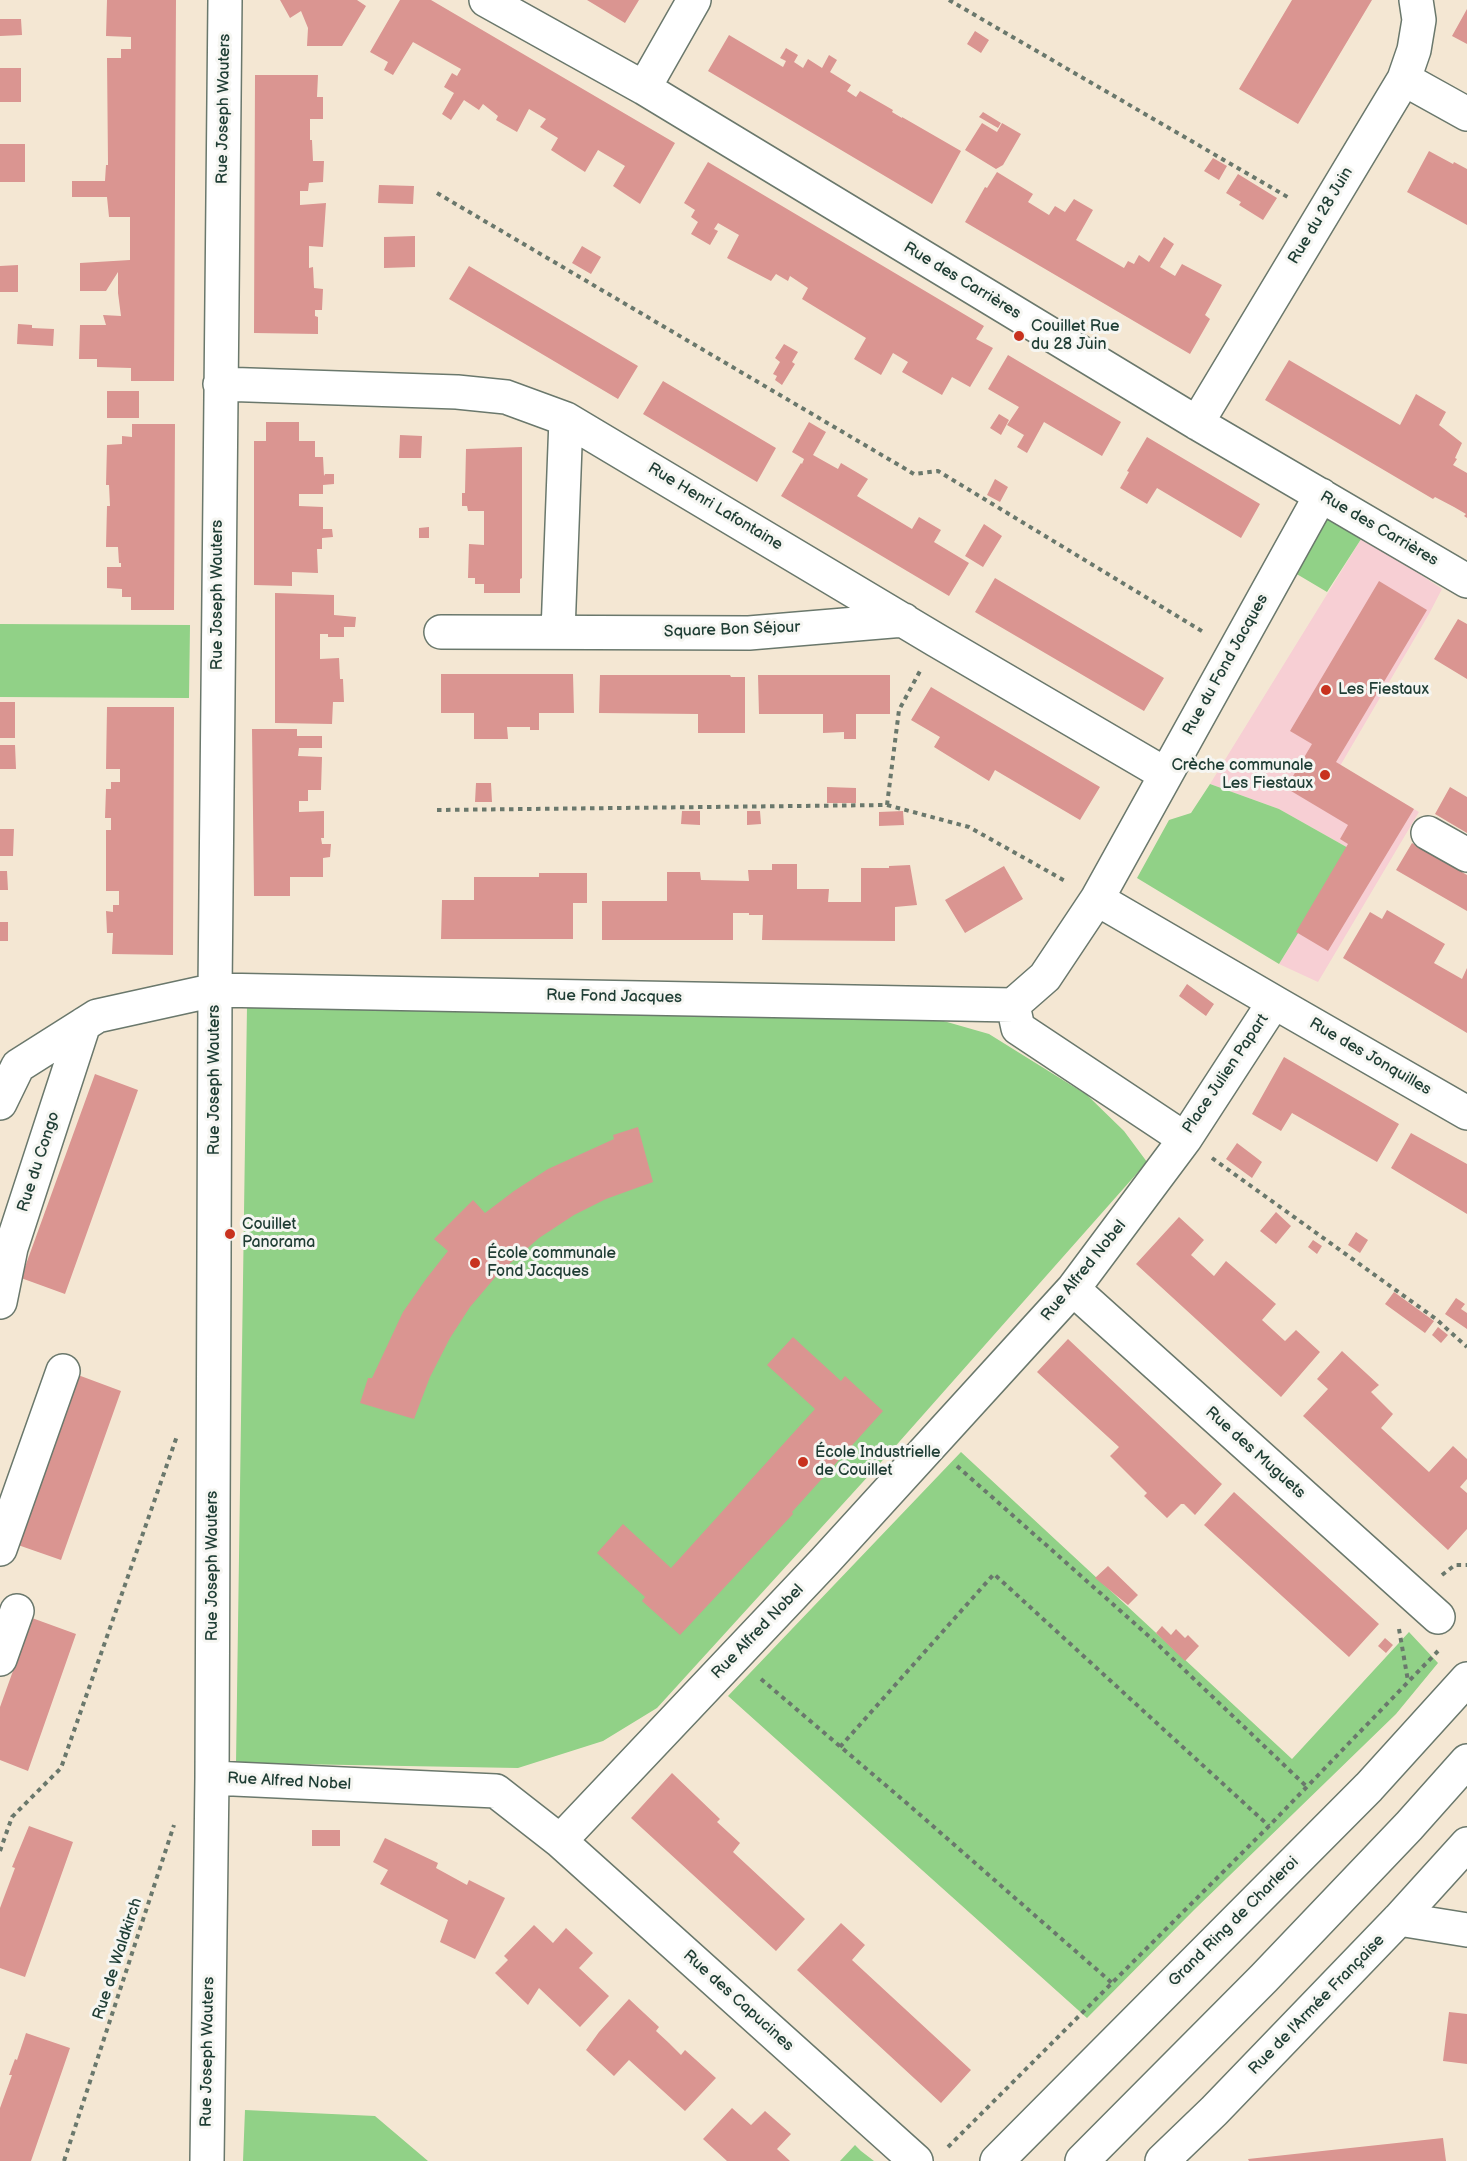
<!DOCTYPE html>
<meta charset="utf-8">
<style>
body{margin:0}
canvas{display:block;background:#f4e7d3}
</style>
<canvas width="1467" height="2161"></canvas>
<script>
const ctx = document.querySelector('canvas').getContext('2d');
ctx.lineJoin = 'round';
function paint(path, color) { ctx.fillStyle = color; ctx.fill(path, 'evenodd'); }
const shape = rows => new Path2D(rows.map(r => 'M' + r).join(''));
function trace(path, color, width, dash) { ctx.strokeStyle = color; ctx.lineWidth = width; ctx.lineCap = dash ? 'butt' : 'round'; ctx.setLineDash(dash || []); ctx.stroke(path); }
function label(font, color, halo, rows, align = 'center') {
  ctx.font = font + ' "Balsamiq Sans",sans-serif'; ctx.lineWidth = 6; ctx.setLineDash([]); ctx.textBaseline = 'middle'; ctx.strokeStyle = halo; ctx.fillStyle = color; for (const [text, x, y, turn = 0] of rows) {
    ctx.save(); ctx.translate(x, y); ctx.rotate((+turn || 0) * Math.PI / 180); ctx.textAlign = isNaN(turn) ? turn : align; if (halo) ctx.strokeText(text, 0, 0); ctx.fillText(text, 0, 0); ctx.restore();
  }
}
paint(shape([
 [1363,536,1442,589,1429,614,1340,766,1419,812,1318,982,1279,964,1350,849,1279,809,1210,784]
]), '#f7cfd4');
paint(shape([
 [1329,516,1363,536,1327,592,1295,573],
 [0,624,190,625,189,698,0,697],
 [1210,784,1279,809,1350,849,1279,964,1137,878,1169,820,1191,813],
 [247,1006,926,1016,989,1034,1087,1095,1124,1131,1147,1162,892,1450,657,1708,603,1741,518,1768,236,1763],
 [961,1452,1292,1759,1409,1632,1438,1663,1396,1714,1194,1910,1087,2018,728,1696],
 [245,2110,375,2116,428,2161,243,2161],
 [855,2145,861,2151,874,2161,840,2161]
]), '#91d187');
paint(shape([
 [107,0,176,0,174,381,131,381,131,368,97,367,97,359,79,359,80,325,106,325,103,315,121,316,118,293,118,272,106,291,80,291,80,263,130,260,130,217,109,217,107,197,72,197,72,181,105,181,106,165,108,165,107,58,121,58,121,49,131,49,131,37,106,36],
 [280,0,357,0,366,6,342,46,307,46,308,28,301,11,290,18],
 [400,0,431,0,675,143,640,204,613,186,625,166,598,150,585,172,551,150,558,138,540,127,546,119,529,109,517,132,496,120,498,116,483,104,479,110,464,100,451,120,442,114,454,93,444,87,452,73,457,76,461,69,413,42,393,75,384,70,388,62,370,52],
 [587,0,639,0,625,23],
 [1292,0,1372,0,1298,124,1239,89],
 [1467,9,1467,44,1452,36],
 [0,19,21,19,22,35,0,36],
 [975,31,989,40,981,53,967,44],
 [729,35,783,67,786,61,780,58,786,48,798,55,794,62,803,68,808,59,822,68,829,55,837,60,830,72,851,85,847,91,856,97,860,91,893,110,892,112,902,118,902,117,961,151,932,204,708,71],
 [0,68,21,68,21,102,0,102],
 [255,75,318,75,317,97,323,97,323,119,310,119,310,140,312,140,313,161,324,161,323,182,309,183,308,191,300,191,300,205,326,203,323,247,309,246,309,268,313,267,314,288,323,289,322,310,315,310,315,316,318,317,318,334,254,333],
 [983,112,1001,123,998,128,979,117],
 [982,123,997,132,1002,123,1021,134,1003,165,996,169,965,150],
 [0,144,25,144,25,182,0,182],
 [1429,151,1453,164,1454,162,1467,169,1467,225,1407,192],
 [1213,158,1227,166,1219,180,1204,171],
 [708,162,984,326,976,339,993,348,970,387,952,377,942,395,902,372,908,362,893,353,881,375,854,359,866,338,802,299,808,288,790,276,788,281,776,274,771,281,727,258,739,235,718,223,714,229,718,231,710,245,691,234,698,222,691,217,695,210,684,203],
 [997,172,1033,194,1028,202,1049,215,1055,206,1065,212,1074,199,1093,210,1076,240,1124,268,1128,261,1134,264,1139,255,1149,262,1164,237,1174,244,1160,267,1175,276,1182,264,1222,285,1205,315,1210,319,1190,354,965,222,985,187,987,188],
 [1238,174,1277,198,1263,220,1239,205,1241,202,1226,193],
 [379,185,414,186,413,204,378,203],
 [415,236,415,267,384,268,384,237],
 [582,246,601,257,591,274,572,263],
 [18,265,18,292,0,292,0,266],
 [469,266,638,366,618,399,449,299],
 [18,324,32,325,32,328,54,329,53,346,17,344],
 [784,344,798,352,792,362,795,364,782,385,775,380,777,376,773,374,780,362,775,358],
 [1008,355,1121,422,1102,456,1044,422,1027,453,1017,447,1024,435,1007,425,1019,407,988,389],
 [1289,360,1400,425,1416,394,1446,412,1439,425,1462,443,1455,458,1457,459,1453,465,1467,473,1467,518,1464,516,1466,514,1454,507,1435,497,1433,499,1265,400],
 [663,381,776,448,757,482,643,414],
 [107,391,139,391,139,418,107,418],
 [999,414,1009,420,1001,435,990,428],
 [266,422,299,422,299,441,315,441,315,457,323,457,324,476,325,474,334,474,334,484,323,485,323,494,299,494,299,506,323,507,323,529,332,529,333,537,322,538,322,549,317,549,318,573,292,572,292,586,254,585,254,441,266,441],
 [809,422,826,432,813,455,838,469,841,463,868,479,857,496,912,529,919,517,941,530,934,542,969,563,949,596,781,496,801,463,802,464,804,459,792,452],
 [132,424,175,424,174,610,131,610,131,597,122,597,122,589,107,588,107,567,121,567,121,563,119,563,118,547,106,547,107,506,110,506,109,485,106,485,107,445,122,444,122,436,132,437],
 [400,435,422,436,421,458,399,458],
 [1147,437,1260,504,1241,538,1157,488,1147,504,1120,488,1129,472,1127,471],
 [522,447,522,578,520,579,520,593,484,593,484,584,475,584,475,578,468,578,469,544,484,545,484,511,468,511,467,506,462,506,462,493,465,493,466,449],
 [995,479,1008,487,1000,502,987,495],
 [984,524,1002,536,983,567,965,556],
 [429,527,429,538,419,538,419,528],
 [995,578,1164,678,1144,711,975,612],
 [1379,581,1427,610,1336,762,1414,809,1328,951,1296,932,1348,844,1340,839,1348,825,1286,788,1312,744,1290,731],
 [275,593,334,595,334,615,356,617,355,627,344,627,344,637,328,637,328,634,320,634,320,659,339,658,340,679,343,679,344,702,333,702,332,724,275,723],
 [1458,619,1467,624,1467,679,1434,659],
 [441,674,573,674,574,713,539,713,539,730,530,730,530,727,507,727,508,739,474,739,474,713,441,713],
 [600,675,730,675,731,677,745,677,745,733,698,733,698,714,599,713],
 [758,675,890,675,890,714,856,714,856,739,844,739,844,732,823,733,823,714,759,714],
 [931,687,1100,787,1080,820,995,770,989,781,934,747,940,737,911,720],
 [0,702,15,702,15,738,0,738],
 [107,707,174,707,173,955,112,954,113,933,107,933,106,911,113,912,113,905,119,905,119,891,106,891,106,830,111,830,111,818,105,818,106,789,111,789,111,782,120,782,120,769,106,769],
 [252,729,297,729,297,736,322,736,322,748,299,748,298,756,322,757,321,790,308,790,308,801,299,801,299,812,324,811,324,838,321,838,322,844,331,844,330,857,323,858,323,877,290,877,290,896,254,896],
 [0,745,15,745,16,769,0,769],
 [476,783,491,783,492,802,475,802],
 [827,787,856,788,856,803,827,803],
 [1450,787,1467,797,1467,833,1435,814],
 [682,811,700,811,700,825,681,824],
 [747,811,760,811,761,824,747,825],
 [903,811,904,825,879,826,879,812],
 [0,829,14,829,13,856,0,856],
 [1412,843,1467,875,1467,911,1396,870],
 [772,864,797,864,797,889,829,889,828,902,861,902,861,868,889,868,889,866,910,865,917,905,895,907,895,941,762,940,763,915,749,915,749,913,733,913,733,940,602,940,602,901,667,901,667,872,700,872,701,880,749,881,748,870,772,870],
 [1004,866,1023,899,965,933,945,900],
 [0,871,7,871,8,890,0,890],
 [539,873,587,873,587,903,573,903,573,939,441,939,442,900,474,900,474,877,539,877],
 [1387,910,1445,944,1434,963,1462,979,1467,968,1467,1033,1343,958,1370,912,1382,919],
 [0,922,8,922,8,941,0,941],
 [1187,984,1214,1004,1206,1016,1179,996],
 [1284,1057,1399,1124,1377,1162,1292,1113,1281,1131,1252,1114],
 [95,1074,138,1090,65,1294,21,1278],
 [638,1127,653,1182,606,1199,574,1215,539,1238,498,1274,470,1307,450,1338,430,1377,414,1419,360,1403,368,1378,372,1378,403,1312,426,1279,448,1251,434,1239,473,1200,485,1213,514,1191,548,1169,614,1139,613,1135],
 [1411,1133,1467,1164,1467,1214,1391,1168],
 [1237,1143,1262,1162,1252,1178,1226,1159],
 [1276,1212,1291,1226,1276,1244,1260,1231],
 [1179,1217,1204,1240,1191,1255,1214,1276,1226,1261,1276,1304,1262,1320,1285,1341,1296,1330,1320,1352,1281,1397,1136,1264],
 [1356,1232,1368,1240,1360,1253,1348,1245],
 [1313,1240,1322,1246,1317,1254,1308,1247],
 [1394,1292,1434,1321,1425,1333,1385,1304],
 [1456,1298,1465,1304,1461,1309,1467,1313,1467,1329,1445,1314],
 [1438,1327,1448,1335,1441,1343,1432,1335],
 [793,1337,841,1381,845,1376,883,1411,792,1512,793,1514,680,1635,642,1601,645,1597,597,1553,623,1524,671,1568,815,1409,767,1365],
 [1068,1339,1222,1484,1195,1515,1184,1504,1181,1504,1167,1518,1144,1496,1147,1493,1110,1456,1119,1447,1037,1372],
 [1342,1351,1379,1385,1371,1392,1393,1414,1381,1428,1429,1472,1453,1446,1467,1459,1467,1479,1460,1487,1467,1493,1467,1529,1448,1550,1303,1416,1328,1389,1317,1379],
 [78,1375,121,1391,61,1560,18,1545],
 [1234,1492,1379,1624,1349,1657,1204,1525],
 [1108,1566,1138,1595,1128,1605,1095,1578],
 [32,1618,76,1634,28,1771,0,1760,0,1707],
 [1162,1626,1171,1635,1176,1629,1185,1638,1188,1635,1199,1646,1185,1661,1156,1633],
 [1385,1638,1393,1645,1386,1653,1378,1646],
 [672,1773,720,1819,717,1822,740,1843,733,1852,805,1919,776,1951,631,1818],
 [29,1826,73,1842,25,1977,0,1968,0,1908,15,1868,12,1867],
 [312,1830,340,1830,340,1846,312,1846],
 [385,1838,438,1863,436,1868,467,1885,469,1880,505,1898,475,1959,440,1942,448,1920,380,1884,388,1870,373,1862],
 [841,1923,865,1945,852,1960,971,2070,941,2103,797,1970],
 [534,1925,553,1943,566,1928,593,1953,579,1968,609,1996,580,2027,539,1988,528,2005,495,1973,508,1960,504,1956],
 [629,1999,659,2027,656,2031,669,2043,681,2055,685,2050,716,2078,685,2111,629,2060,614,2076,586,2050,599,2032],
 [1449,2012,1467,2014,1467,2064,1443,2061],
 [26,2033,70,2048,31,2161,0,2161,0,2108,12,2075,9,2075,15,2059,17,2060],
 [732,2108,751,2125,765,2111,791,2134,777,2149,790,2161,727,2161,703,2139],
 [1443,2138,1446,2161,1249,2161,1248,2159]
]), '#da9591');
const minor = shape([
 [486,0,644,88,1197,423,1467,581],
 [1404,79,1467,114],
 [644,88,694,0],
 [220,384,457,392,506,397,566,419,936,640,1165,774],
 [1197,423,1404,79,1414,50,1419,20,1416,0],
 [441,632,749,633,904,620],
 [558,632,566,419],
 [1428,833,1467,855],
 [1097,899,1274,1002,1185,1139,1018,1028,1013,1005,1045,977,1097,899,1321,495],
 [1274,1002,1467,1113],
 [0,1103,18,1066,97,1016,215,990,1013,1005],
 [1073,1289,1438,1617],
 [0,1302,11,1248,84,1024],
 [0,1549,63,1371],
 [0,1659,17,1611],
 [212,1778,496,1791,560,1841,916,2161],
 [560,1841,824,1562,1073,1289,1185,1139],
 [1399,1919,1467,1930],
 [207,2161,212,1778,215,990,225,0],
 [1162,2161,1214,2111,1399,1919,1467,1844]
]);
const highway = shape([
 [997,2161,1369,1787,1467,1679],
 [1082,2161,1264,1978,1409,1826,1467,1761]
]);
trace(minor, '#6a786c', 36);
trace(highway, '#6a786c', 36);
trace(shape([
 [949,0,1291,199],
 [437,193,914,474,938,471,1205,633],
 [887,805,899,710,920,671],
 [437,810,887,805,969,827,1067,882],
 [1212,1158,1436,1319,1467,1347],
 [957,1466,1151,1638,1306,1786],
 [1442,1575,1455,1565,1467,1565],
 [1399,1629,1408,1681],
 [761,1679,910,1806,1112,1983],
 [840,1747,994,1574,1269,1826],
 [0,1851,12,1817,61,1768,177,1436],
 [948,2147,1269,1826,1438,1651],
 [64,2161,174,1825]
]), '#6a786c', 4, [4.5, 4.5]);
trace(minor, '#fff', 33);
trace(highway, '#fff', 33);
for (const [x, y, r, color] of [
 [1019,336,6,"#c8321e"],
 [1326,690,6,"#c8321e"],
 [1325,775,6,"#c8321e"],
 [230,1234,6,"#c8321e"],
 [475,1263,6,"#c8321e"],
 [803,1462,6,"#c8321e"]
]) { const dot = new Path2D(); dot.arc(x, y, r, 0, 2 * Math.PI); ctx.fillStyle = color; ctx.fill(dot); trace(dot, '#f6f6f2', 2); }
label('16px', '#1f3d34', '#f6f6f2', [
 ["Rue Joseph Wauters",224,109,-89],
 ["Rue du 28 Juin",1321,216,-59],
 ["Rue des Carrières",962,281,31],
 ["Rue Henri Lafontaine",715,507,31],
 ["Rue des Carrières",1379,529,30],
 ["Rue Joseph Wauters",218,595,-90],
 ["Square Bon Séjour",732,630,-2],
 ["Rue du Fond Jacques",1226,665,-61],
 ["Rue Fond Jacques",614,997,1],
 ["Rue des Jonquilles",1370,1057,30],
 ["Place Julien Papart",1226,1074,-56],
 ["Rue Joseph Wauters",215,1080,-90],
 ["Rue du Congo",39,1162,-72],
 ["Rue Alfred Nobel",1084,1271,-51],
 ["Rue des Muguets",1255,1453,42],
 ["Rue Joseph Wauters",213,1566,-90],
 ["Rue Alfred Nobel",758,1632,-46],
 ["Rue Alfred Nobel",289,1782,3],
 ["Grand Ring de Charleroi",1234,1922,-45],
 ["Rue de Waldkirch",118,1959,-72],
 ["Rue des Capucines",738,2001,42],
 ["Rue de l'Armée Française",1317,2005,-46],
 ["Rue Joseph Wauters",208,2052,-89]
]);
label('16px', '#1f3d34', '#f6f6f2', [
 ["Couillet Rue",1031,327],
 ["du 28 Juin",1031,345],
 ["Les Fiestaux",1338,690],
 ["Crèche communale",1313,766,"right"],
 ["Les Fiestaux",1313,784,"right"],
 ["Couillet",242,1225],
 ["Panorama",242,1243],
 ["École communale",487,1254],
 ["Fond Jacques",487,1272],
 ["École Industrielle",815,1453],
 ["de Couillet",815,1471]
], 'left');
</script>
